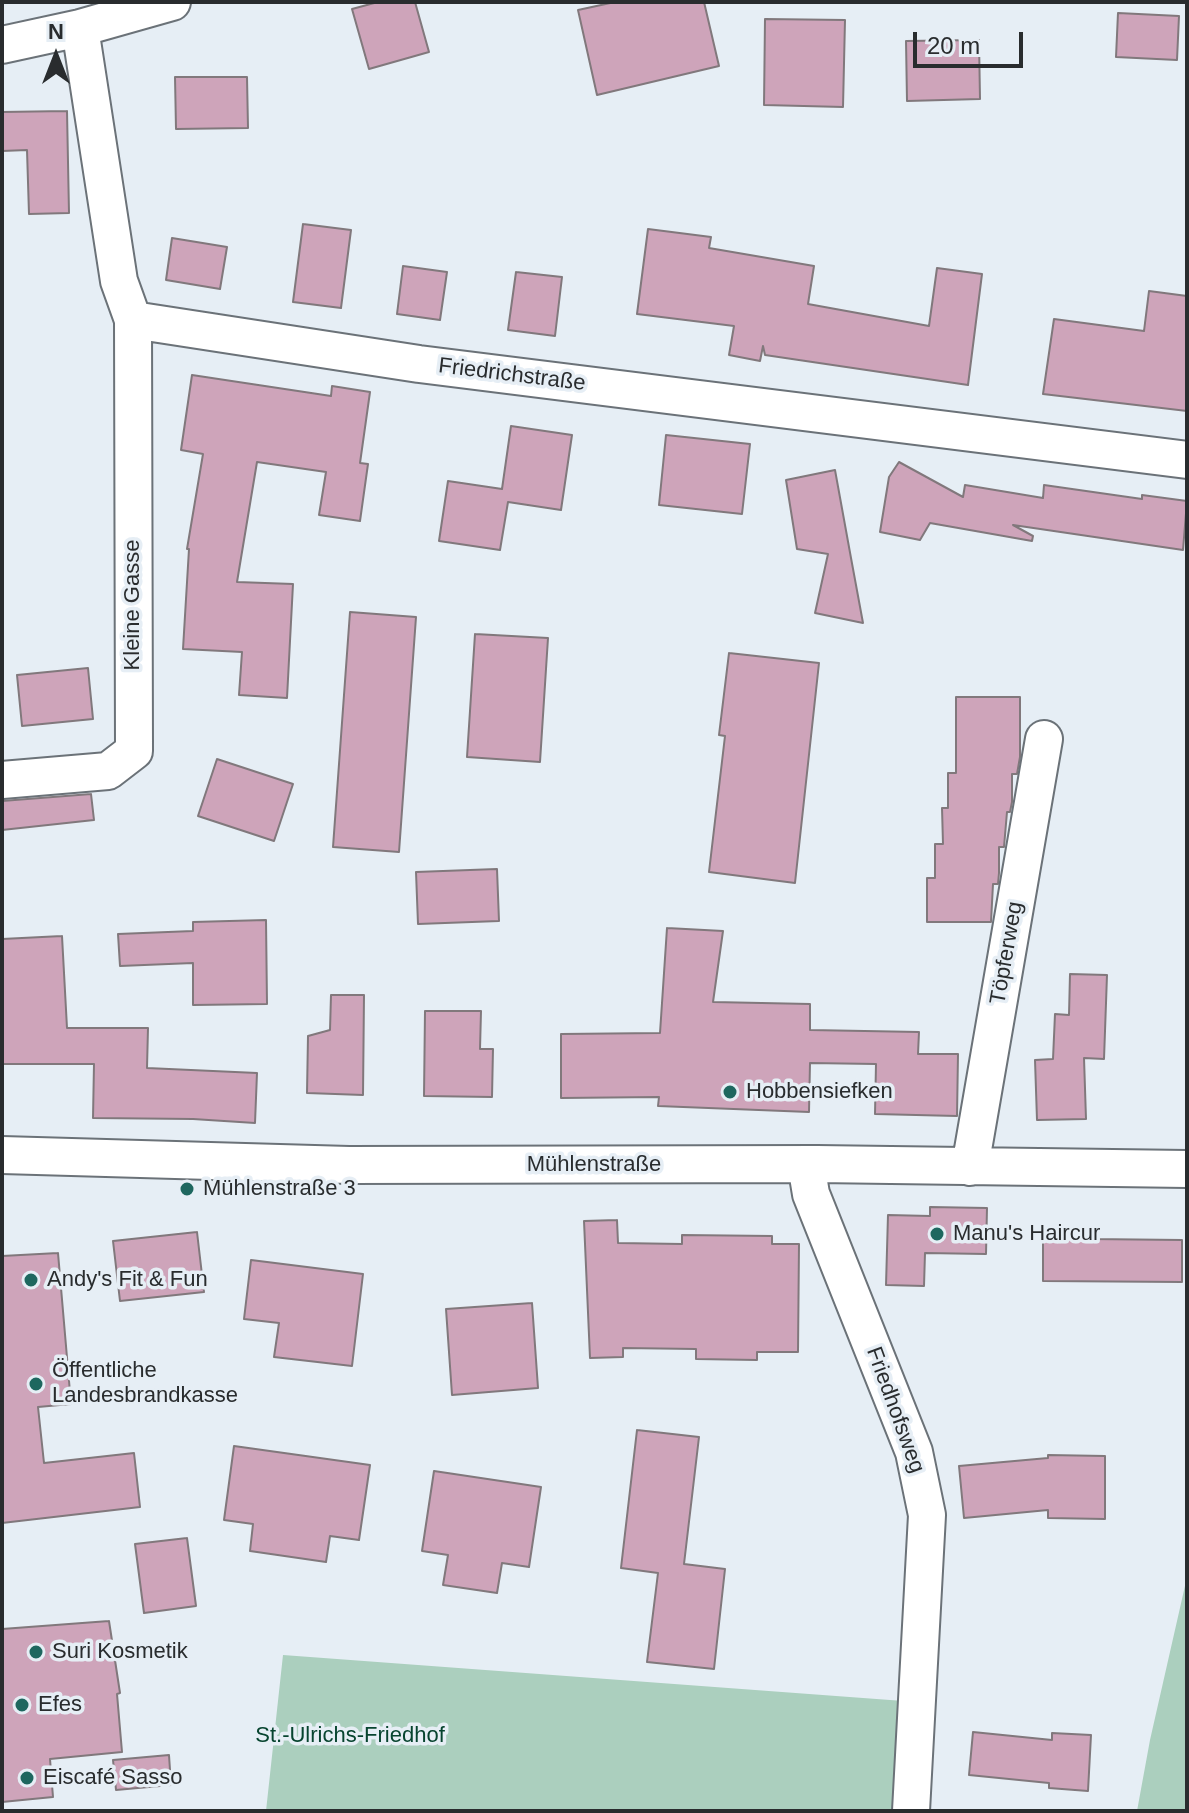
<!DOCTYPE html>
<meta charset="utf-8">
<style>
body{margin:0}
#map{position:relative;width:1189px;height:1813px;overflow:hidden;background:#e6eef5;font-family:Arial,sans-serif}
canvas{display:block}
.frame{position:absolute;inset:0;border:4px solid #292c2e;pointer-events:none}
.north{position:absolute;left:16px;top:16px;width:80px;height:80px;-webkit-text-stroke:6px #e6eef5;paint-order:stroke;rotate:0deg;font-size:22px;font-weight:700;line-height:32px;text-align:center;color:#292c2e}
.north::after{content:'';display:block;margin:auto;width:28px;height:36px;background:#292c2e;clip-path:polygon(50% 0,100% 100%,50% 72%,0 100%)}
.scale{position:absolute;left:913px;top:32px;width:110px;height:36px;box-sizing:border-box;border:4px solid #292c2e;border-top:0;padding-left:10px;font-size:24px;line-height:28px;white-space:nowrap;color:#292c2e;-webkit-text-stroke:6px #e6eef5;paint-order:stroke}
</style>
<div id="map">
<canvas width="1189" height="1813"></canvas>
<div class="frame"></div>
<div class="north">N</div>
<div class="scale">20 m</div>
</div>
<script>
const ctx = document.querySelector('canvas').getContext('2d');
ctx.lineJoin = 'round';
function paint(path, color) { ctx.fillStyle = color; ctx.fill(path, 'evenodd'); }
const shape = rows => new Path2D(rows.map(r => 'M' + r).join(''));
function trace(path, color, width, dash) { ctx.strokeStyle = color; ctx.lineWidth = width; ctx.lineCap = dash ? 'butt' : 'round'; ctx.setLineDash(dash || []); ctx.stroke(path); }
function label(font, color, halo, rows, align = 'center') {
  ctx.font = font + ' Arial,sans-serif'; ctx.lineWidth = 7; ctx.setLineDash([]); ctx.textBaseline = 'middle'; ctx.strokeStyle = halo; ctx.fillStyle = color; for (const [text, x, y, turn = 0] of rows) {
    ctx.save(); ctx.translate(x, y); ctx.rotate((+turn || 0) * Math.PI / 180); ctx.textAlign = isNaN(turn) ? turn : align; if (halo) ctx.strokeText(text, 0, 0); ctx.fillText(text, 0, 0); ctx.restore();
  }
}
paint(shape([
 [1187,1577,1187,1811,1137,1811,1150,1740],
 [283,1655,917,1702,911,1811,266,1811]
]), '#abcfbe');
const building = shape([
 [378,2,415,2,429,52,369,69,352,9,378,2],
 [615,2,704,2,719,66,597,95,578,10,615,2],
 [1118,13,1179,16,1177,60,1116,57,1118,13],
 [765,19,845,20,843,107,764,105,765,19],
 [979,40,980,99,907,101,906,41,979,40],
 [175,77,247,77,248,128,176,129,175,77],
 [67,111,69,213,29,214,27,150,2,151,2,112,67,111],
 [303,224,351,230,341,308,293,302,303,224],
 [648,229,711,237,709,248,814,266,808,304,929,326,937,268,982,274,968,385,765,355,763,346,760,361,729,355,734,326,637,314,648,229],
 [172,238,227,247,220,289,166,280,172,238],
 [403,266,447,272,440,320,397,314,403,266],
 [516,272,562,277,555,336,508,330,516,272],
 [1149,291,1187,296,1187,411,1043,394,1054,319,1144,331,1149,291],
 [192,375,331,396,332,386,370,392,360,463,368,464,360,521,319,515,326,472,257,462,237,582,293,584,287,698,239,695,242,652,183,649,189,549,187,549,203,454,181,450,192,375],
 [511,426,572,435,561,510,508,502,500,550,439,541,448,481,502,489,511,426],
 [666,435,750,444,742,514,659,505,666,435],
 [899,462,963,497,965,485,1043,498,1044,485,1142,499,1142,495,1187,501,1183,550,1013,525,1033,536,1032,541,930,523,920,540,880,532,889,477,899,462],
 [835,470,851,558,863,623,815,613,828,554,797,549,786,480,835,470],
 [350,612,416,617,399,852,333,847,350,612],
 [475,634,548,638,540,762,467,757,475,634],
 [729,653,819,663,795,883,709,872,725,736,719,735,729,653],
 [88,668,93,719,22,726,17,675,88,668],
 [956,697,1020,697,1020,757,1017,774,1012,774,1012,802,1010,812,1007,812,1004,847,999,847,999,873,998,884,993,884,991,922,927,922,927,878,935,878,935,844,943,844,942,808,948,808,948,773,956,773,956,697],
 [217,759,293,784,274,841,198,816,217,759],
 [91,794,94,820,2,830,2,801,91,794],
 [497,869,499,921,418,924,416,872,497,869],
 [266,920,267,1004,193,1005,193,963,120,966,118,934,193,931,193,922,266,920],
 [667,928,723,931,713,1002,810,1004,810,1030,919,1032,918,1054,958,1054,957,1116,875,1114,876,1064,810,1063,809,1112,658,1106,659,1097,561,1098,561,1034,660,1033,667,928],
 [62,936,67,1028,148,1028,147,1068,257,1073,255,1123,193,1119,93,1118,94,1064,2,1064,2,939,62,936],
 [1070,974,1107,975,1104,1059,1084,1058,1086,1119,1037,1120,1035,1060,1053,1059,1055,1014,1069,1015,1070,974],
 [331,995,364,995,363,1095,307,1093,308,1036,330,1030,331,995],
 [425,1011,481,1011,480,1049,493,1049,492,1097,424,1096,425,1011],
 [930,1207,987,1208,986,1254,925,1253,924,1286,886,1285,888,1215,930,1216,930,1207],
 [617,1220,618,1243,682,1244,682,1235,772,1236,772,1244,799,1244,798,1352,757,1352,757,1360,696,1359,696,1349,623,1348,623,1357,590,1358,584,1221,617,1220],
 [197,1232,204,1292,120,1301,113,1241,197,1232],
 [1043,1233,1090,1234,1090,1239,1182,1240,1182,1282,1043,1281,1043,1233],
 [58,1253,71,1404,38,1407,44,1463,134,1453,140,1507,2,1523,2,1256,58,1253],
 [251,1260,363,1274,352,1366,274,1357,279,1323,244,1319,251,1260],
 [532,1303,538,1388,452,1395,446,1309,532,1303],
 [637,1430,699,1437,684,1564,725,1569,714,1669,647,1662,658,1573,621,1568,637,1430],
 [234,1446,370,1465,359,1540,330,1536,326,1562,250,1551,253,1524,224,1520,234,1446],
 [1048,1455,1105,1456,1105,1519,1048,1518,1048,1510,964,1518,959,1466,1048,1458,1048,1455],
 [434,1471,541,1487,529,1567,502,1563,497,1593,443,1585,448,1555,422,1551,434,1471],
 [187,1538,196,1606,144,1613,135,1544,187,1538],
 [109,1621,120,1693,117,1694,122,1752,50,1759,53,1797,2,1802,2,1629,109,1621],
 [973,1732,1052,1740,1052,1733,1091,1735,1088,1791,1049,1788,1049,1783,969,1775,973,1732],
 [169,1755,171,1785,116,1790,113,1760,169,1755]
]);
paint(building, '#cea4ba');
trace(building, '#81787c', 2);
const street = shape([
 [80,28,119,281,133,320,419,364,1187,460],
 [2,45,80,28,172,2],
 [2,780,108,771,134,751,133,320],
 [2,1155,349,1165,817,1164,1187,1169],
 [806,1164,811,1194,914,1452,927,1515,911,1811],
 [970,1167,1044,739]
]);
trace(street, '#6b7278', 40);
trace(street, '#fff', 36);
for (const [x, y, r, color] of [
 [730,1092,8,"#1e675f"],
 [187,1189,8,"#1e675f"],
 [937,1234,8,"#1e675f"],
 [31,1280,8,"#1e675f"],
 [36,1384,8,"#1e675f"],
 [36,1652,8,"#1e675f"],
 [22,1705,8,"#1e675f"],
 [27,1778,8,"#1e675f"]
]) { const dot = new Path2D(); dot.arc(x, y, r, 0, 2 * Math.PI); ctx.fillStyle = color; ctx.fill(dot); trace(dot, '#e6eef5', 3); }
label('22px', '#292c2e', '#e6eef5', [
 ["Friedrichstraße",512,375,7],
 ["Kleine Gasse",133,605,-90],
 ["Töpferweg",1007,953,-80],
 ["Mühlenstraße",594,1165],
 ["Friedhofsweg",895,1410,70]
]);
label('22px', '#292c2e', '#e6eef5', [
 ["Hobbensiefken",746,1092],
 ["Mühlenstraße 3",203,1189],
 ["Manu's Haircur",953,1234],
 ["Andy's Fit & Fun",47,1280],
 ["Öffentliche",52,1371],
 ["Landesbrandkasse",52,1396],
 ["Suri Kosmetik",52,1652],
 ["Efes",38,1705],
 ["Eiscafé Sasso",43,1778]
], 'left');
label('22px', '#07442f', '#e6eef5', [
 ["St.-Ulrichs-Friedhof",350,1736]
]);
</script>
